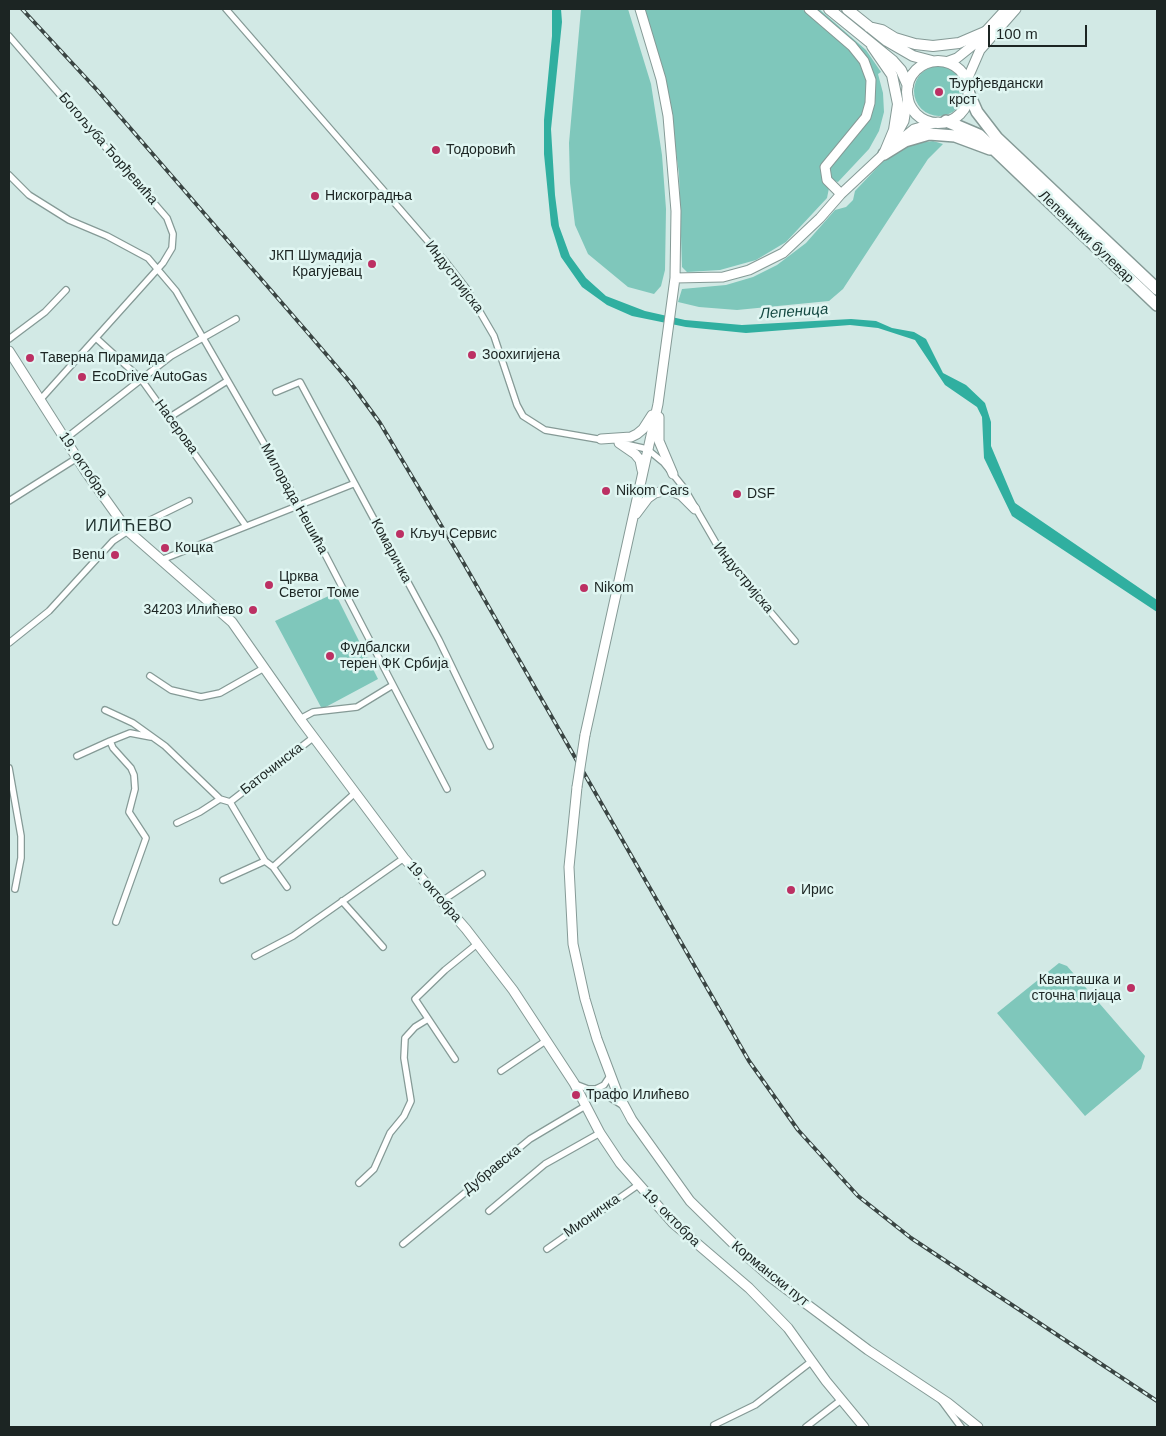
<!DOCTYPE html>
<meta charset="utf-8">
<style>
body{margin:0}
#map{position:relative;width:1166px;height:1436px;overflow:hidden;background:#d2e9e5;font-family:Helvetica,sans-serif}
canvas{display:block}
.frame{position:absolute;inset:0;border:10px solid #1c2523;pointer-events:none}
.scale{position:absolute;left:988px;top:25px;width:99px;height:22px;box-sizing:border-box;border:2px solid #1c2523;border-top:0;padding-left:6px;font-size:15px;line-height:18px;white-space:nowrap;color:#1c2523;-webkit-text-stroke:4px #e0f6f2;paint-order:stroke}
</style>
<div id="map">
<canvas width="1166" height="1436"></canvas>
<div class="frame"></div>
<div class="scale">100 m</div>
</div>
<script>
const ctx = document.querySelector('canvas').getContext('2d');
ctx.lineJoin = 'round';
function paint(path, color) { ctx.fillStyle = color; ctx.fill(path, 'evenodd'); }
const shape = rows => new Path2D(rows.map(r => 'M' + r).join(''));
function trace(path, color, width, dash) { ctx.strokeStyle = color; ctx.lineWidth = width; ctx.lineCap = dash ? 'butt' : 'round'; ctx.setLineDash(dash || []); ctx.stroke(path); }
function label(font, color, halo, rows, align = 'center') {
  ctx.font = font + ' Helvetica,sans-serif'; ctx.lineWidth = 5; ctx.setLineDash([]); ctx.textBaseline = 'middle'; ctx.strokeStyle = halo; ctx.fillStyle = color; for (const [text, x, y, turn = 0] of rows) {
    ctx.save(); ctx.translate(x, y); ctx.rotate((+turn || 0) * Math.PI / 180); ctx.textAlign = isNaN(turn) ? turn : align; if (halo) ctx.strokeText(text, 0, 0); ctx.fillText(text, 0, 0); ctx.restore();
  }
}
paint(shape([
 [581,9,628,9,651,84,662,155,666,209,665,270,661,286,654,294,628,287,588,254,575,225,570,183,569,143],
 [644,9,802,9,848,47,860,61,867,81,867,98,863,116,822,168,823,180,829,188,827,198,786,242,756,260,720,270,687,272,682,267,679,174,674,137,663,75],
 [812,9,819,9,866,50,881,72,878,74,883,93,884,112,879,131,869,149,838,182,831,180,828,170,860,132,870,115,871,71],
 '914 91a25 25 0 1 1 50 0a25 25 0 1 1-50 0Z',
 [933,141,943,144,928,159,843,289,829,301,737,310,699,307,678,302,682,289,726,285,753,277,777,265,806,243,835,210,846,207,853,200,855,191,889,155,911,144],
 [335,593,378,679,322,709,275,621],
 [1059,963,1067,966,1145,1056,1141,1069,1085,1116,997,1013]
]), '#7fc7bb');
paint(shape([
 [552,9,561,9,562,22,551,129,555,195,559,226,570,256,586,278,606,296,645,311,685,320,742,325,851,319,876,321,892,328,914,332,926,339,943,373,966,385,985,403,991,422,991,446,1015,503,1157,600,1157,612,1012,516,984,458,982,417,977,407,945,385,915,340,878,328,850,325,746,333,686,327,632,316,607,305,582,287,561,257,551,225,544,154,544,120,552,36]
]), '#30afa0');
const street = shape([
 [226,9,445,261,466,288,494,336,517,405,523,416,545,430,603,440],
 [9,36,167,218,173,234,172,248,163,263,40,400],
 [9,175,29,195,69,220,107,236,148,258,176,291,300,506,447,789],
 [96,338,141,379,246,526],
 [9,339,45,312,66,290],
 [276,392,300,382,439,640,490,746],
 [170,417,227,381],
 [65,439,171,356,236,319],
 [625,444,647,449,664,463,684,488,724,557,795,641],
 [9,501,77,458],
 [161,560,353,484],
 [9,643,49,611,113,541,128,531,189,501],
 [150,676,171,690,201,697,220,693,264,668],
 [105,710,133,723,165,746,220,799],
 [300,719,313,712,357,707,393,685],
 [77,756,110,741],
 [9,768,21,836,21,858,15,889],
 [230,802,265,861],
 [177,823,200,812,220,799,230,802,314,737],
 [273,867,287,887],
 [223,880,265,861,273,867,355,793],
 [342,901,383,947],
 [442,901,482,874],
 [116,922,146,838,129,812,135,789,134,775,131,768,113,748,110,741,130,733,151,737],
 [255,956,293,936,404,858],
 [455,1059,415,999,445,970,477,944],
 [501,1071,547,1040],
 [575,1084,588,1089,596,1089,604,1085,610,1076],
 [596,1089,622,1105],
 [359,1183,374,1169,390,1133,404,1116,411,1101,404,1058,405,1038,415,1027,428,1019],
 [489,1211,545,1164,600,1133],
 [403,1244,530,1139,587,1105],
 [547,1249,638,1185],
 [941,1400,961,1427],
 [714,1425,755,1405,812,1361],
 [806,1427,841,1400]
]);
const secondary = shape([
 [809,9,852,46,864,61,871,80,870,103,866,117,825,167,827,180,841,194],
 [946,62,957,58,972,46,1006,9],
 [967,80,980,50,1016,9],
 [893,141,904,121,908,97],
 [898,142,914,129,938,122],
 [675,278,723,277,749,270,783,253,820,218,841,194,888,150],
 [9,351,86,472,128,531,232,622,300,719,404,858,466,929,513,990,574,1083,600,1133,620,1163,673,1223,749,1288,788,1328,826,1381,864,1427],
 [659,417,659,441,673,474],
 [601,439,631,437,637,434,643,429,652,415],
 [619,443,635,454,640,460,642,470],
 [636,514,648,498,655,493,668,490,681,495,695,509],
 [585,735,658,404,675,278,676,211,668,116,661,79,640,9],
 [577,787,569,867,573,944,585,999,597,1039,617,1092,632,1120,690,1201,743,1253,769,1276,868,1350,948,1403,978,1427]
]);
const primary = shape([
 [829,9,893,61,901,70,908,86],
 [847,9,887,41,913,56,932,61],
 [869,27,882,30,895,38,915,44,933,46,959,43,987,31],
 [872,46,892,75,898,104,894,130,884,154],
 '907 92a31 31 0 1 1 62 0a31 31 0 1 1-62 0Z'
]);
const highway = shape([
 [969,94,977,112,997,138,1157,289],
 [946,121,979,135,1157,305],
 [884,154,905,141,929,134,955,136,990,149]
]);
trace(street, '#859a96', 8);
trace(secondary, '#859a96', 11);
trace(primary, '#859a96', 12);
trace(highway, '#859a96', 14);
trace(street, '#fff', 5.5);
trace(secondary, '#fff', 9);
trace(primary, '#fff', 10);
trace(highway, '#fff', 11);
const rail = shape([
 [22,9,98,91,308,333,350,382,380,423,463,562,749,1061,798,1130,858,1196,911,1238,1157,1401]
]);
trace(rail, '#3a4543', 4);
trace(rail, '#e0f6f2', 2, [5.5]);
const secondaryBridge = shape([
 [577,787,585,735]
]);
trace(secondaryBridge, '#859a96', 11, []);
trace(secondaryBridge, '#fff', 9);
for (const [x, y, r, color] of [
 [939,92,5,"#bc3063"],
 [436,150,5,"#bc3063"],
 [315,196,5,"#bc3063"],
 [372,264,5,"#bc3063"],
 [472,355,5,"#bc3063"],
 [30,358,5,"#bc3063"],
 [82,377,5,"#bc3063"],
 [606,491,5,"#bc3063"],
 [737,494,5,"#bc3063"],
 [400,534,5,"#bc3063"],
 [165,548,5,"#bc3063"],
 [115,555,5,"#bc3063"],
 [269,585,5,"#bc3063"],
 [584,588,5,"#bc3063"],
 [253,610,5,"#bc3063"],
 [330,656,5,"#bc3063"],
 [791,890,5,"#bc3063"],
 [1131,988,5,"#bc3063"],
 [576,1095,5,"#bc3063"]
]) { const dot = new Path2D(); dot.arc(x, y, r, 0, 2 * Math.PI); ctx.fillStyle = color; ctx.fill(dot); trace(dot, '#e0f6f2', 2); }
label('14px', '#1c2523', '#e0f6f2', [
 ["Ђурђевдански",949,84],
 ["крст",949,100],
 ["Тодоровић",446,150],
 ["Нискоградња",325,196],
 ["ЈКП Шумадија",362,256,"right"],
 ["Крагујевац",362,272,"right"],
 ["Зоохигијена",482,355],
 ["Таверна Пирамида",40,358],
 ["EcoDrive AutoGas",92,377],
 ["Nikom Cars",616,491],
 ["DSF",747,494],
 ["Кључ Сервис",410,534],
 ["Коцка",175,548],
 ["Benu",105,555,"right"],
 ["Црква",279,577],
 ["Светог Томе",279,593],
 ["Nikom",594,588],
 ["34203 Илићево",243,610,"right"],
 ["Фудбалски",340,648],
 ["терен ФК Србија",340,664],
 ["Ирис",801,890],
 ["Кванташка и",1121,980,"right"],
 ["сточна пијаца",1121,996,"right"],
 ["Трафо Илићево",586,1095]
], 'left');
label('14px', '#1c2523', '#e0f6f2', [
 ["Богољуба Ђорђевића",108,149,49],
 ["Лепенички булевар",1086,237,44],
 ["Индустријска",454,277,53],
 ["Насерова",176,427,54],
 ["19. октобра",83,465,56],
 ["Милорада Нешића",294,499,61],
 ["Комаричка",391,551,62],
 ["Индустријска",743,578,51],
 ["Баточинска",272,769,-38],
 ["19. октобра",434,892,49],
 ["Дубравска",492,1170,-39],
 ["Мионичка",592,1216,-35],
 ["19. октобра",671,1218,45],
 ["Кормански пут",770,1274,39]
]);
label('italic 15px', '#154a43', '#e0f6f2', [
 ["Лепеница",794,312,-4]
]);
ctx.letterSpacing = '1px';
label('16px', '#213330', '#e0f6f2', [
 ["ИЛИЋЕВО",129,527]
]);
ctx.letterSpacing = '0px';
</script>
